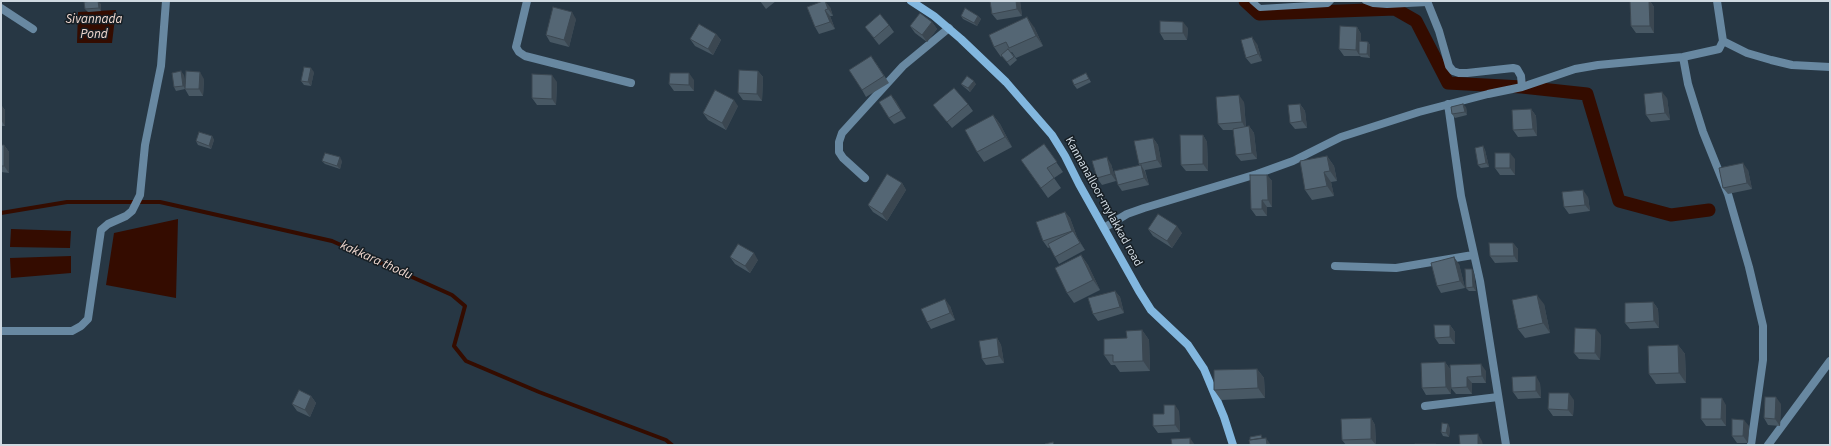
<!DOCTYPE html>
<style>
body{margin:0}
#map{position:relative;width:1831px;height:446px;overflow:hidden;background:#273744;font-family:"Source Sans 3",sans-serif}
canvas{display:block}
.frame{position:absolute;inset:0;border:2px solid #cfd9e1;pointer-events:none}
</style>
<div id="map">
<canvas width="1831" height="446"></canvas>
<div class="frame"></div>
</div>
<script>
const ctx = document.querySelector('canvas').getContext('2d');
ctx.lineJoin = 'round';
function paint(path, color) { ctx.fillStyle = color; ctx.fill(path, 'evenodd'); }
const shape = rows => new Path2D(rows.map(r => 'M' + r).join(''));
function trace(path, color, width, dash) { ctx.strokeStyle = color; ctx.lineWidth = width; ctx.lineCap = dash ? 'butt' : 'round'; ctx.setLineDash(dash || []); ctx.stroke(path); }
function label(font, color, halo, rows, align = 'center') {
  ctx.font = font + ' "Source Sans 3",sans-serif'; ctx.lineWidth = 3; ctx.setLineDash([]); ctx.textBaseline = 'middle'; ctx.strokeStyle = halo; ctx.fillStyle = color; for (const [text, x, y, turn = 0] of rows) {
    ctx.save(); ctx.translate(x, y); ctx.rotate((+turn || 0) * Math.PI / 180); ctx.textAlign = isNaN(turn) ? turn : align; if (halo) ctx.strokeText(text, 0, 0); ctx.fillText(text, 0, 0); ctx.restore();
  }
}
paint(shape([
 [116,10,112,43,77,43,78,12],
 [178,219,176,298,106,285,114,233],
 [11,229,71,231,70,248,10,247],
 [71,256,71,273,11,278,10,258]
]), '#340c00');
trace(shape([
 [1,213,67,202,160,202,332,241,452,295,465,306,454,346,466,361,539,392,666,440,672,445]
]), '#340c00', 4);
trace(shape([
 [1245,1,1259,14,1395,9,1416,21,1448,83,1522,87,1587,94,1619,201,1671,215,1709,210]
]), '#340c00', 13);
trace(shape([
 [1252,1,1260,8,1328,4,1331,1],
 [1365,1,1373,4,1387,5,1427,3]
]), '#6888a1', 6);
trace(shape([
 [527,1,518,39,516,47,519,52,525,56,631,83],
 [1427,1,1439,31,1449,66,1453,71,1459,73,1467,73,1513,68,1517,69,1521,76,1522,87],
 [1,8,33,29],
 [1723,41,1747,53,1771,60,1792,65,1830,67],
 [1683,57,1688,84,1703,132,1728,194,1749,267,1763,326,1763,360,1751,445],
 [1448,104,1461,196,1480,281,1506,445],
 [865,178,843,158,839,152,839,142,842,133,903,66,949,28],
 [1104,228,1127,214,1144,208,1257,174,1293,161,1341,137,1419,112,1488,94,1522,87,1575,69,1598,65,1683,57,1719,49,1723,41,1717,1],
 [1335,266,1396,268,1473,255],
 [1,331,72,331,81,326,88,319,101,230,108,224,126,216,132,211,140,195,145,145,161,66,166,1],
 [1425,406,1498,397],
 [1768,445,1830,361]
]), '#6888a1', 8);
trace(shape([
 [911,1,934,16,961,39,1006,82,1052,135,1065,156,1079,184,1139,291,1151,310,1188,345,1204,369,1224,417,1233,445]
]), '#82b7df', 8);
paint(shape([
 [760,1,776,1,766,9],
 [990,1,1020,1,1022,16,997,20,992,14],
 [1630,1,1650,1,1654,7,1654,33,1636,33,1631,26],
 [101,4,101,11,88,12,85,9],
 [807,7,830,7,833,16,830,16,835,29,819,34,815,27],
 [961,16,978,16,981,19,977,26,963,19],
 [576,19,569,47,550,42,546,35],
 [932,22,937,29,927,42,915,33,910,26],
 [889,25,894,32,879,45,865,27],
 [1034,27,1043,46,1016,58,1012,52,1011,52,1017,60,1010,66,1002,56,1001,57,994,47],
 [1357,27,1361,34,1361,41,1368,42,1370,45,1370,58,1361,57,1360,56,1344,56,1339,49],
 [1188,28,1187,40,1164,40,1160,33],
 [716,34,721,40,713,55,695,46,690,39],
 [1257,44,1262,61,1251,64,1246,58],
 [876,63,889,83,866,97,862,90],
 [758,71,763,77,762,101,743,100,738,93],
 [314,72,311,86,304,85,301,81],
 [184,75,185,84,204,79,203,96,189,96,185,89,176,91,174,87],
 [1088,77,1091,82,1077,89,1074,85],
 [694,80,694,91,674,91,669,84],
 [557,82,556,105,537,105,532,98],
 [961,84,976,84,970,92,964,87],
 [891,95,906,118,894,124,889,118],
 [1667,98,1670,120,1651,122,1646,115],
 [1244,102,1246,127,1249,126,1254,133,1257,159,1241,161,1236,155,1233,130,1223,130,1218,124],
 [968,104,973,111,952,128,933,105],
 [1300,104,1305,111,1307,128,1295,129,1290,123],
 [1,105,5,110,5,126,1,126],
 [738,106,726,130,708,120,703,113],
 [1466,107,1467,115,1455,118,1452,114],
 [1531,109,1536,116,1537,136,1518,137,1513,130],
 [993,115,1000,124,1012,147,984,162,977,152],
 [1203,135,1207,142,1208,171,1186,171,1181,165],
 [212,136,214,140,211,149,198,145,196,141],
 [1153,138,1158,145,1162,167,1145,170,1149,185,1122,191,1118,185,1139,165,1139,164],
 [1044,144,1063,172,1054,178,1061,188,1048,198,1021,160],
 [1,145,4,145,9,152,9,173,1,172],
 [1483,146,1485,150,1489,167,1481,168,1478,165],
 [1327,156,1334,166,1337,181,1331,182,1334,196,1312,200,1305,190],
 [1515,159,1515,175,1500,175,1495,168],
 [322,161,342,161,340,169,325,164],
 [1111,164,1116,181,1102,185,1097,178],
 [1748,170,1752,189,1728,194,1723,188],
 [1267,175,1272,181,1272,207,1267,207,1267,216,1256,216,1251,209],
 [902,183,906,190,887,221,873,212,868,205],
 [1588,197,1590,211,1569,214,1564,207],
 [1065,212,1070,218,1077,237,1085,250,1059,264,1055,257,1050,247,1048,248,1043,241],
 [1148,229,1182,233,1172,248,1153,236],
 [1513,243,1518,249,1518,262,1495,263,1490,256],
 [1081,255,1088,265,1100,290,1074,303,1067,293],
 [730,257,758,260,750,273,735,264],
 [1459,264,1465,288,1441,293,1437,286],
 [1474,273,1476,291,1469,291,1466,288],
 [1115,291,1120,297,1124,313,1098,321,1093,314],
 [1653,302,1658,309,1659,328,1630,329,1625,323],
 [1544,304,1550,333,1525,338,1518,329],
 [950,306,955,320,931,329,927,322],
 [1450,325,1455,332,1455,344,1439,344,1435,338],
 [1142,330,1149,340,1150,371,1120,372,1115,365,1111,365,1104,355,1127,338],
 [1601,335,1600,360,1579,359,1574,353],
 [997,338,1001,345,1004,363,986,365,982,359],
 [1678,345,1685,354,1686,383,1656,384,1649,374],
 [1445,362,1450,369,1451,394,1426,395,1422,388],
 [1450,365,1486,371,1486,383,1472,383,1472,394,1456,394,1451,388],
 [1257,369,1264,378,1265,398,1221,400,1214,390],
 [1540,383,1541,398,1518,399,1513,392],
 [311,396,316,403,310,417,297,411,292,404],
 [1574,400,1573,416,1553,416,1548,409],
 [1781,404,1780,426,1768,425,1764,418],
 [1726,405,1726,426,1706,426,1701,419],
 [1179,411,1180,432,1158,433,1153,426,1164,414],
 [1371,418,1375,425,1376,445,1346,445,1342,440],
 [1749,426,1748,443,1737,443,1732,436],
 [1450,428,1449,437,1443,436,1441,432]
]), '#485864');
paint(shape([
 [98,1,101,4,101,11,99,8],
 [825,1,830,7,833,16,828,9],
 [1016,1,1020,1,1022,16,1017,9],
 [1649,1,1650,1,1654,7,1654,33,1650,26],
 [825,10,830,16,835,29,830,22],
 [572,12,576,19,569,47,564,40],
 [978,16,981,19,977,26,974,23],
 [1027,17,1034,27,1043,46,1036,36],
 [932,22,937,29,927,42,922,35],
 [1183,22,1188,28,1187,40,1183,33],
 [1357,27,1361,34,1361,54,1359,54,1360,56,1356,50],
 [716,34,721,40,713,55,708,49],
 [1252,37,1257,44,1262,61,1258,54],
 [1368,42,1370,45,1370,58,1367,54],
 [311,68,314,72,311,86,308,82],
 [181,71,184,75,186,89,183,86],
 [758,71,763,77,762,101,757,94],
 [200,72,204,79,203,96,199,89],
 [689,73,694,80,694,91,689,85],
 [552,75,557,82,556,105,552,99],
 [974,81,976,84,970,92,968,88],
 [1662,92,1667,98,1670,120,1665,113],
 [891,95,896,101,906,118,901,111],
 [1239,95,1244,102,1246,129,1242,122],
 [734,100,738,106,726,130,722,123],
 [1300,104,1305,111,1307,128,1302,121],
 [1463,104,1466,107,1467,115,1465,112],
 [1,105,5,110,5,126,1,120],
 [1531,109,1536,116,1537,136,1533,129],
 [993,115,1000,124,1012,147,1005,137],
 [1249,126,1254,133,1257,159,1252,153],
 [1203,135,1207,142,1208,171,1203,164],
 [212,136,214,140,211,149,209,146],
 [1153,138,1158,145,1162,167,1157,160],
 [4,145,9,152,9,173,4,166],
 [1483,146,1485,150,1489,167,1486,163],
 [1510,153,1515,159,1515,175,1510,168],
 [1327,156,1334,166,1337,181,1330,171],
 [340,157,342,161,340,169,337,166],
 [1107,157,1111,164,1116,181,1111,174],
 [1743,163,1748,170,1752,189,1747,183],
 [1141,165,1145,172,1149,185,1144,178],
 [1324,172,1331,182,1334,196,1327,186],
 [1267,175,1272,181,1272,207,1268,200],
 [902,183,906,190,887,221,882,214],
 [1583,190,1588,197,1590,211,1585,205],
 [1262,200,1267,207,1267,216,1262,209],
 [1065,212,1070,218,1077,237,1085,250,1072,231],
 [1177,226,1182,233,1172,248,1167,241],
 [1513,243,1518,249,1518,262,1514,256],
 [754,253,758,260,750,273,745,266],
 [1081,255,1088,265,1100,290,1093,280],
 [1454,257,1459,264,1465,288,1460,281],
 [1472,269,1474,273,1476,291,1473,287],
 [1115,291,1120,297,1124,313,1120,307],
 [1537,295,1544,304,1550,333,1543,323],
 [945,299,950,306,955,320,950,313],
 [1653,302,1658,309,1659,328,1654,321],
 [1450,325,1455,332,1455,344,1450,337],
 [1596,329,1601,335,1600,360,1595,353],
 [1142,330,1149,340,1150,371,1143,361],
 [997,338,1001,345,1004,363,999,356],
 [1678,345,1685,354,1686,383,1679,373],
 [1445,362,1450,369,1451,394,1446,387],
 [1481,364,1486,371,1486,383,1482,376],
 [1257,369,1264,378,1265,398,1258,388],
 [1536,376,1540,383,1541,398,1536,391],
 [1467,377,1472,383,1472,394,1467,387],
 [1569,393,1574,400,1573,416,1568,410],
 [311,396,316,403,310,417,305,410],
 [1776,397,1781,404,1780,426,1775,419],
 [1722,398,1726,405,1726,426,1721,419],
 [1175,405,1179,411,1180,432,1175,425],
 [1371,418,1375,425,1376,445,1371,439],
 [1744,420,1749,426,1748,443,1743,436],
 [1448,424,1450,428,1449,437,1446,433],
 [1478,434,1482,441,1483,445,1478,445],
 [1190,438,1195,445,1190,445],
 [1266,438,1271,445,1267,445]
]), '#3b4751');
const building = shape([
 [92,1,98,1,99,8,85,9,84,2,92,1],
 [823,1,825,1,828,9,825,10,830,22,815,27,807,7,823,1],
 [990,1,1016,1,1017,9,992,14,990,1],
 [1630,1,1649,1,1650,26,1631,26,1630,1],
 [553,7,572,12,564,40,546,35,553,7],
 [965,8,978,16,974,23,961,16,965,8],
 [920,13,932,22,922,35,910,26,920,13],
 [880,14,889,25,874,38,865,27,880,14],
 [1027,17,1036,36,1009,48,1006,42,994,47,989,35,1027,17],
 [1160,21,1183,22,1183,33,1160,33,1160,21],
 [699,24,716,34,708,49,690,39,699,24],
 [1340,26,1357,27,1356,50,1339,49,1340,26],
 [1252,37,1258,54,1246,58,1241,40,1252,37],
 [1359,41,1368,42,1367,54,1359,54,1359,41],
 [1008,49,1014,57,1007,62,1001,55,1008,49],
 [871,56,884,76,862,90,849,70,871,56],
 [304,67,311,68,308,82,301,81,304,67],
 [739,70,758,71,757,94,738,93,739,70],
 [181,71,183,86,174,87,172,73,181,71],
 [186,71,200,72,199,89,185,89,186,71],
 [670,73,689,73,689,85,669,84,670,73],
 [1086,73,1089,79,1074,85,1072,80,1086,73],
 [532,74,552,75,552,99,532,98,532,74],
 [967,76,974,81,968,88,961,84,967,76],
 [954,88,968,104,947,122,933,105,954,88],
 [715,90,734,100,722,123,703,113,715,90],
 [1662,92,1665,113,1646,115,1644,94,1662,92],
 [891,95,901,111,889,118,879,102,891,95],
 [1239,95,1242,122,1218,124,1216,97,1239,95],
 [1300,104,1302,121,1290,123,1288,105,1300,104],
 [1463,104,1465,112,1452,114,1451,107,1463,104],
 [1531,109,1533,129,1513,130,1512,110,1531,109],
 [993,115,1005,137,977,152,965,130,993,115],
 [1249,126,1252,153,1236,155,1233,129,1249,126],
 [199,132,212,136,209,146,196,141,199,132],
 [1180,135,1203,135,1203,164,1181,165,1180,135],
 [1153,138,1157,160,1139,164,1134,141,1153,138],
 [1044,144,1057,162,1047,168,1054,178,1041,188,1021,160,1044,144],
 [1,145,4,145,4,166,1,166,1,145],
 [1483,146,1486,163,1478,165,1475,148,1483,146],
 [325,153,340,157,337,166,322,161,325,153],
 [1495,153,1510,153,1510,168,1495,168,1495,153],
 [1327,156,1330,171,1324,172,1327,186,1305,190,1300,161,1327,156],
 [1107,157,1111,174,1097,178,1092,161,1107,157],
 [1743,163,1747,183,1723,188,1719,168,1743,163],
 [1141,165,1144,178,1118,185,1114,171,1141,165],
 [887,174,902,183,882,214,868,205,887,174],
 [1250,175,1267,175,1268,200,1262,200,1262,209,1251,209,1250,175],
 [1583,190,1585,205,1564,207,1562,192,1583,190],
 [1065,212,1072,231,1043,241,1036,222,1065,212],
 [1158,214,1177,226,1167,241,1148,229,1158,214],
 [1073,231,1080,243,1055,257,1048,244,1073,231],
 [1489,243,1513,243,1514,256,1490,256,1489,243],
 [738,244,754,253,745,266,730,257,738,244],
 [1081,255,1093,280,1067,293,1055,268,1081,255],
 [1454,257,1460,281,1437,286,1431,263,1454,257],
 [1465,269,1472,269,1473,287,1466,288,1465,269],
 [1115,291,1120,307,1093,314,1088,298,1115,291],
 [1537,295,1543,323,1518,329,1512,300,1537,295],
 [945,299,950,313,927,322,921,309,945,299],
 [1653,302,1654,321,1625,323,1625,303,1653,302],
 [1434,325,1450,325,1450,337,1435,338,1434,325],
 [1575,328,1596,329,1595,353,1574,353,1575,328],
 [1142,330,1143,361,1113,362,1113,355,1104,355,1104,339,1127,338,1126,331,1142,330],
 [997,338,999,356,982,359,979,341,997,338],
 [1678,345,1679,373,1649,374,1648,346,1678,345],
 [1445,362,1446,387,1422,388,1421,363,1445,362],
 [1481,364,1482,376,1467,377,1467,387,1451,388,1450,365,1481,364],
 [1257,369,1258,388,1214,390,1214,370,1257,369],
 [1536,376,1536,391,1513,392,1512,377,1536,376],
 [299,390,311,396,305,410,292,404,299,390],
 [1549,393,1569,393,1568,410,1548,409,1549,393],
 [1765,397,1776,397,1775,419,1764,418,1765,397],
 [1701,398,1722,398,1721,419,1701,419,1701,398],
 [1164,405,1175,405,1175,425,1153,426,1153,414,1164,414,1164,405],
 [1371,418,1371,439,1342,440,1341,419,1371,418],
 [1732,419,1744,420,1743,436,1732,436,1732,419],
 [1442,423,1448,424,1446,433,1441,432,1442,423],
 [1478,434,1478,445,1460,445,1459,435,1478,434],
 [1261,435,1262,438,1250,440,1250,437,1261,435],
 [1190,438,1190,445,1172,445,1171,439,1190,438],
 [1266,438,1267,445,1250,445,1249,440,1266,438],
 [1053,442,1054,445,1045,445,1045,444,1053,442],
 [1415,444,1436,444,1436,445,1414,445,1415,444]
]);
paint(building, '#546674');
trace(building, '#3b4751', 1);
label('12px', '#cfd9e1', '#161e24', [
 ["Kannanalloor-mylakkad road",1103,202,61]
]);
label('italic 13px', '#efd7ce', '#161e24', [
 ["Sivannada",94,20],
 ["Pond",94,35],
 ["kakkara thodu",376,261,24]
]);
</script>
